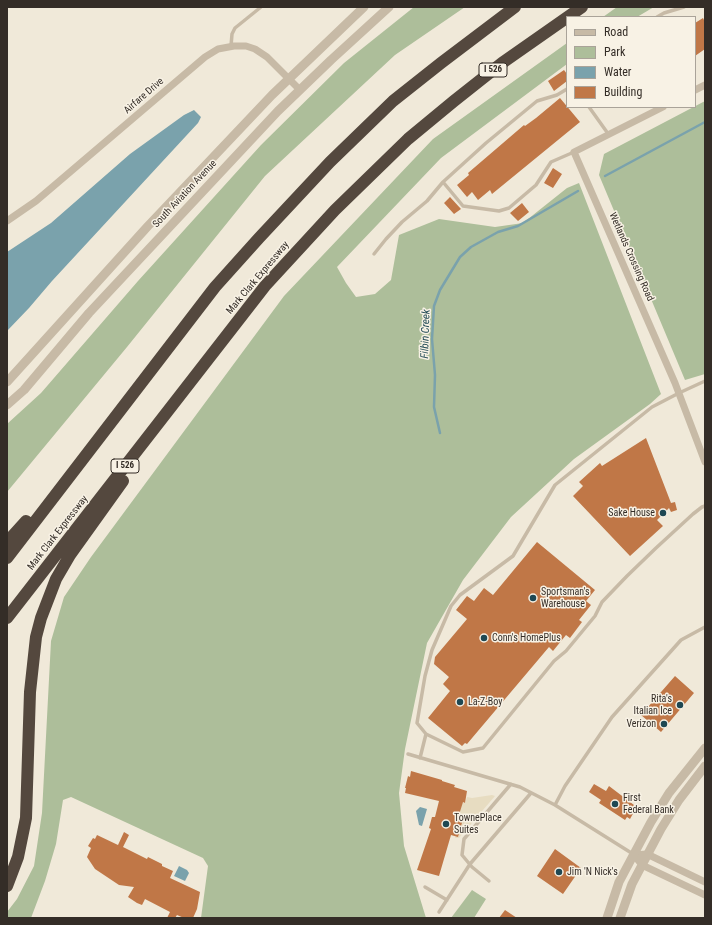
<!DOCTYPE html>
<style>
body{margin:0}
#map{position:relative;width:712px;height:925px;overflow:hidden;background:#f0e9d9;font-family:"Roboto Condensed",sans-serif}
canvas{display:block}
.frame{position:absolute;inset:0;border:8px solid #342d27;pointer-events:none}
.legend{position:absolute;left:566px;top:16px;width:130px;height:92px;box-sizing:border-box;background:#f8f2e5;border:1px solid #aaa399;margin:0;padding:5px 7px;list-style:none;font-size:12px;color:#342d27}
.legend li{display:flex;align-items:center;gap:8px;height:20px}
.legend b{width:20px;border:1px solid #aaa399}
</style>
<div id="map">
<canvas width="712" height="925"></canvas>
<div class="frame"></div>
<ul class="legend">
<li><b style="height:5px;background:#c7baa6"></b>Road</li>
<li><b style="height:11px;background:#adbe9a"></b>Park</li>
<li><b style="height:11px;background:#7aa2ac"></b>Water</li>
<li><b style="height:11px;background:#c07747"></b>Building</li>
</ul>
</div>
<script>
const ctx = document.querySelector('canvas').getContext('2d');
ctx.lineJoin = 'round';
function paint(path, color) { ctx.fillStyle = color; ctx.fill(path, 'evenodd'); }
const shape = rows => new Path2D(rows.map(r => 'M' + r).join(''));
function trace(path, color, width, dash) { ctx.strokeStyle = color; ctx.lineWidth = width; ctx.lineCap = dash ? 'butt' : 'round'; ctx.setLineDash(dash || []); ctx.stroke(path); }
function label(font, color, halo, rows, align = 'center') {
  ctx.font = font + ' "Roboto Condensed",sans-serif'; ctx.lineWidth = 3; ctx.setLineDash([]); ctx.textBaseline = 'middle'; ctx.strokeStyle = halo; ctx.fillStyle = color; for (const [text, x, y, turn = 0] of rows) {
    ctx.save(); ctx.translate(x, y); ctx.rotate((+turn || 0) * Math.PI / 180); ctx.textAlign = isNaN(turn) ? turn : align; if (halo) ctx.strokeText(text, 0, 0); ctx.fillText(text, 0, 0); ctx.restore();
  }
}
paint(shape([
 [414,7,465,7,395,55,265,176,127,347,7,492,7,424,41,393,138,281,261,145,344,63],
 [617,7,654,7,637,17,603,17],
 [567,43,567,64,441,158,337,267,346,283,356,297,375,294,391,280,399,235,439,219,495,227,523,223,567,188,579,183,661,394,650,404,574,459,511,517,463,580,427,643,405,749,399,793,404,846,426,918,201,918,208,866,203,858,71,797,63,800,56,844,45,881,31,918,7,918,7,912,17,899,34,866,42,813,51,641,64,597,91,557,284,296,433,139],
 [705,101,705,374,685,380,599,175,604,154],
 [472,890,486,899,474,918,451,918]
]), '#adbe9a');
paint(shape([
 [492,795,495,796,459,838,455,838,463,819,458,818,460,813,458,812,461,802,465,803,467,797,472,798]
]), '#e7dcc1');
paint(shape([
 [194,110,201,117,198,123,52,281,29,308,7,331,7,252,51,223,130,154,184,115],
 [420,807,427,809,422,826,419,825,416,811],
 [179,866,187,870,189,873,185,881,174,876]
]), '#7aa2ac');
trace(shape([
 [605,176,705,122],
 [440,433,434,407,435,375,432,339,434,306,440,290,460,257,471,247,498,232,518,226,578,191]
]), '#7aa2ac', 2.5);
paint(shape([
 [703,18,705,22,705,49,695,56,695,23],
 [564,70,567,74,567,81,554,91,548,81],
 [560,98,580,122,492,194,490,190,478,200,472,192,467,197,457,185,469,175,468,173,524,125,525,126,536,118],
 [553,168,562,174,553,188,544,183],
 [450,197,461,209,454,214,444,203],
 [522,203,529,212,518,221,510,213],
 [646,438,671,503,675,502,677,510,671,512,669,508,657,520,663,526,630,556,573,496,583,486,579,482,600,463,602,466],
 [537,542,595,590,586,601,591,605,579,620,582,622,570,638,566,635,553,651,549,647,467,744,465,743,462,746,428,718,450,691,443,684,449,677,434,664,435,657,467,619,456,610,467,596,474,601,484,588,493,595],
 [675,676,694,693,661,732,641,715],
 [411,771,442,780,442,781,455,785,454,787,467,791,465,803,463,802,458,818,463,819,458,837,451,835,439,876,417,870,431,829,429,828,432,817,435,817,439,801,405,793,406,788,405,788,408,776,410,777],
 [594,784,606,791,609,786,634,805,632,808,635,810,630,819,627,817,625,820,599,803,601,800,589,792],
 [124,832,129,835,123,847,147,859,148,857,162,864,162,866,173,871,170,878,200,892,197,909,193,918,184,918,177,915,175,918,167,918,170,912,145,899,142,905,137,903,128,897,134,887,119,885,95,869,87,857,91,848,88,846,93,838,95,839,97,835,118,845],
 [555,849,581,868,563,894,537,876],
 [505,910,517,918,499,918]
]), '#c07747');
trace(shape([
 [657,17,664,13,684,7],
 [231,46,232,34,235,28,261,7],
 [567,89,557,95,537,101,486,143,443,182,463,206,499,211,509,208,536,185,551,162,574,152],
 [589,107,609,135],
 [374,254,386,239,402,222,427,201,443,182],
 [426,734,463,752,483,748,554,661,566,651,595,616,602,602,627,576,656,548,693,514,702,507,705,506],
 [408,754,520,787,555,805,633,854],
 [420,758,426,734,417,723,425,676,432,650,451,606,460,595,513,556,555,485,652,407,679,393,705,381],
 [555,805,565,786,612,717,681,640,705,627],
 [489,881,472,867,462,855,464,839,511,784],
 [425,887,447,900],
 [439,912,470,864,531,793]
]), '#c7baa6', 3.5);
trace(shape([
 [695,90,705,85],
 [663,107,574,152,675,383,705,462],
 [7,221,36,201,205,57,218,49,234,46,246,46,255,49,267,57,300,90],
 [634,855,642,865,705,895],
 [634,855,647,854,705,882]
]), '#c7baa6', 7);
trace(shape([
 [7,382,148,226,272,95,364,7],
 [7,405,24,390,89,313,278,111,331,60,389,7],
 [607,918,619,882,651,822,669,793,705,748],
 [620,918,632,884,661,829,679,800,705,766]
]), '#c7baa6', 9);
trace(shape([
 [7,542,26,521],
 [7,558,215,287,259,238,330,162,393,101,441,63,515,7],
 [7,618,265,286,335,210,408,139,454,101,502,63,582,7],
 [7,886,18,857,26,818,30,692,36,637,41,618,56,579,70,555,123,481]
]), '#54483e', 12);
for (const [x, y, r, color] of [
 [663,513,4,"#1e4853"],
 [533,598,4,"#1e4853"],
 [484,638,4,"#1e4853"],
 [460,702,4,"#1e4853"],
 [680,705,4,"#1e4853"],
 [664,724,4,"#1e4853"],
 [615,804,4,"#1e4853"],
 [446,824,4,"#1e4853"],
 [559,872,4,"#1e4853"]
]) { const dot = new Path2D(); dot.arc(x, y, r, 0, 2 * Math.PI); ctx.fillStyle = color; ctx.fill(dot); trace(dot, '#f8f2e5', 1.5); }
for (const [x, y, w] of [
 [493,70,28],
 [125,466,28]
]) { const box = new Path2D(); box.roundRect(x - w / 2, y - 7, w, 14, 3); ctx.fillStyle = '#f8f2e5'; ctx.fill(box); trace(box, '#342d27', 1); }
label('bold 9px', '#342d27', null, [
 ["I 526",493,70],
 ["I 526",125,466]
]);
label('10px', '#342d27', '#f8f2e5', [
 ["Airfare Drive",144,96,-41],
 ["South Aviation Avenue",185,194,-47],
 ["Wetlands Crossing Road",631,257,66],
 ["Mark Clark Expressway",258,278,-50],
 ["Mark Clark Expressway",58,533,-52]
]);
label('10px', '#342d27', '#f8f2e5', [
 ["Sake House",655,513,"right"],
 ["Sportsman's",541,592],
 ["Warehouse",541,604],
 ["Conn's HomePlus",492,638],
 ["Rita's",672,699,"right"],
 ["Italian Ice",672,711,"right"],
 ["La-Z-Boy",468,702],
 ["Verizon",656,724,"right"],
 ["First",623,798],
 ["Federal Bank",623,810],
 ["TownePlace",454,818],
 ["Suites",454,830],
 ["Jim 'N Nick's",567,872]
], 'left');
label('italic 11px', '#1e4853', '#f8f2e5', [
 ["Filbin Creek",426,334,-88]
]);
</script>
